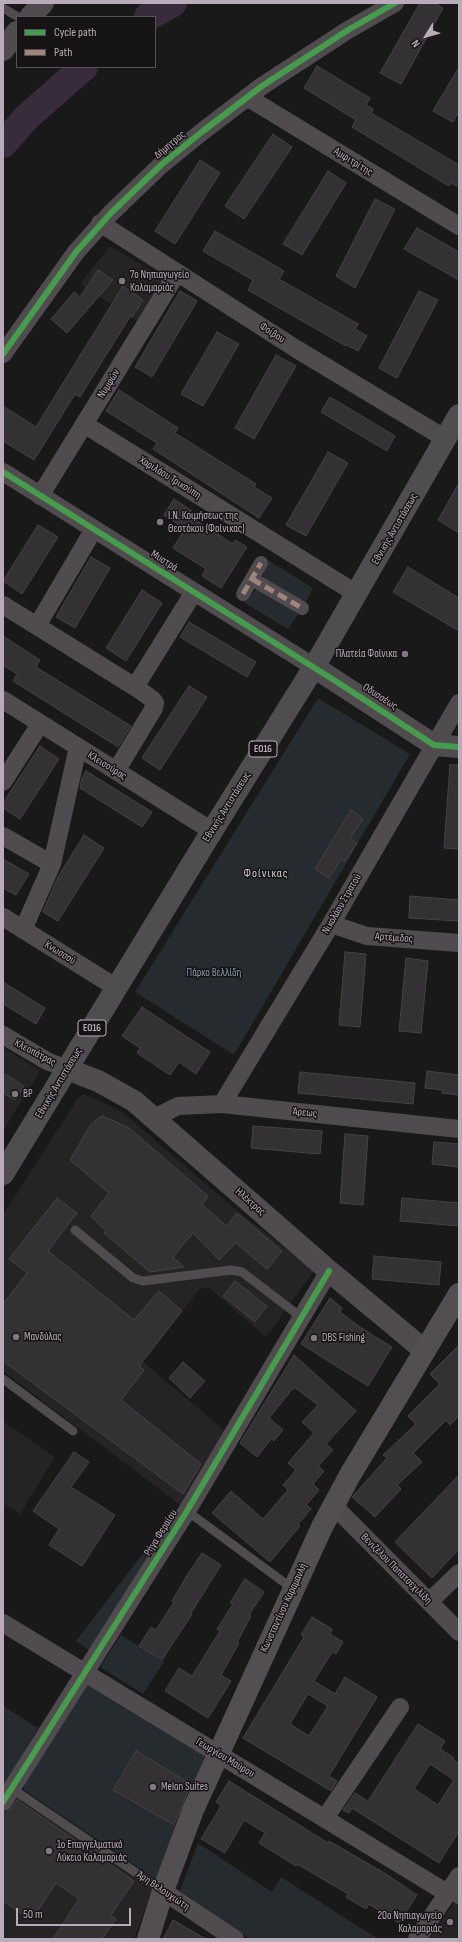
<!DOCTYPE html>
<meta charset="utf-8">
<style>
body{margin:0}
#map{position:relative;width:462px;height:1942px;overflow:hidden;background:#1a191a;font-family:"Sofia Sans Condensed",sans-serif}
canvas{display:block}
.frame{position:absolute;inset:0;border:4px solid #baabbb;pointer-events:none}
.legend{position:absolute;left:16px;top:16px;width:140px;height:52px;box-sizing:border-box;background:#161315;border:1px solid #585057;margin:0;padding:5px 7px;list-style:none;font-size:12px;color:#baabbb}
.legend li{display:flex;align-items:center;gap:8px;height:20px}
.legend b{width:20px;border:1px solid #585057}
.north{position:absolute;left:406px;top:16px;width:40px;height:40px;-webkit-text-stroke:3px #161315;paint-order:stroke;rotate:233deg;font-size:11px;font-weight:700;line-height:16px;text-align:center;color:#baabbb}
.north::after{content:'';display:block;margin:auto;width:14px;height:18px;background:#baabbb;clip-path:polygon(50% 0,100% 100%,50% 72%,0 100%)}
.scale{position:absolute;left:16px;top:1908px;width:115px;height:18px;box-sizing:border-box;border:2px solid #baabbb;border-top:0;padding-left:5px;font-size:12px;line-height:14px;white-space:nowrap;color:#baabbb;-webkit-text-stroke:3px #161315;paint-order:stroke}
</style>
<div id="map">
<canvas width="462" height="1942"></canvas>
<div class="frame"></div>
<ul class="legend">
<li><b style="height:5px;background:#469c4c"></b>Cycle path</li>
<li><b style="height:5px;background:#a18479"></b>Path</li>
</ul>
<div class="north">N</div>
<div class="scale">50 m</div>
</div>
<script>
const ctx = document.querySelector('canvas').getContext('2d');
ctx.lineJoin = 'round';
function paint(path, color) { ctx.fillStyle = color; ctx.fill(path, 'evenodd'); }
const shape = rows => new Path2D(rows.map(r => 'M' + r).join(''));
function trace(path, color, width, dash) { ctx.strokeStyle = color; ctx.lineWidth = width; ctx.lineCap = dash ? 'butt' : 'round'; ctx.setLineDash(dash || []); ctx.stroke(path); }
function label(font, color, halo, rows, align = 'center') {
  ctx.font = font + ' "Sofia Sans Condensed",sans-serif'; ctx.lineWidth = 3; ctx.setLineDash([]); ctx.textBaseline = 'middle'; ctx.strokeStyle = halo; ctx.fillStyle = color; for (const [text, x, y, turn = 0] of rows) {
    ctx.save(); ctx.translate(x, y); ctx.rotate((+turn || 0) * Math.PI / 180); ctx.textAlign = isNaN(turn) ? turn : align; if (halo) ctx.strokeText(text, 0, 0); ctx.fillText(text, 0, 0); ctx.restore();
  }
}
paint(shape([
 [110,246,159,275,162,278,162,284,138,322,80,284],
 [3,1047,40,1071,3,1131],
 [84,1094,121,1111,234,1208,314,1271,266,1337,208,1287,200,1289,142,1361,225,1431,180,1505,3,1371,3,1215,78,1098],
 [3,1421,55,1457,20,1514,6,1505,3,1508],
 [14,1794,152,1890,134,1939,3,1939,3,1811],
 [455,1902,459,1905,459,1939,429,1939]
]), '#262325');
paint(shape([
 [268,560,313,588,304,605,262,579],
 [257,589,298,614,288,629,243,602],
 [318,698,410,754,234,1055,135,992],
 [180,1505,90,1651,76,1641],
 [121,1635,164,1662,143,1694,100,1667],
 [88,1680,207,1752,193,1785,136,1751,113,1789,175,1826,161,1883,24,1790,23,1785],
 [3,1706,38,1728,3,1787],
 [198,1843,272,1892,281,1877,378,1939,250,1939,180,1891]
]), '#262b30');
trace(shape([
 [148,17,173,3],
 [3,144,27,117,84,67]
]), '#382c3c', 28);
const building = shape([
 [420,3,434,3,443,8,401,84,380,73,420,3],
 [317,66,370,98,366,105,373,109,371,113,459,165,459,187,451,183,449,186,352,127,356,120,304,88,317,66],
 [459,67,459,111,453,122,433,111,459,67],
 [273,134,292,147,244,219,225,206,273,134],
 [200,160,220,173,175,244,155,231,200,160],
 [328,171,346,183,302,255,283,244,328,171],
 [375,199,395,209,355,288,336,276,375,199],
 [417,228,459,252,459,280,404,249,417,228],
 [215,231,284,271,279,279,358,324,355,329,367,336,358,351,347,345,346,346,248,290,253,280,203,251,215,231],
 [98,270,113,280,67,333,51,319,74,292,80,297,98,270],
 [123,286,143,300,132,317,131,315,80,397,75,394,34,460,3,441,3,406,36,427,123,286],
 [180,291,197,301,152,377,135,367,180,291],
 [419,291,438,300,397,378,379,368,419,291],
 [217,332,239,344,203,406,181,394,217,332],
 [276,355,296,366,254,439,235,428,276,355],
 [119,390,178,428,175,433,256,484,254,487,272,498,259,518,153,449,157,443,106,411,119,390],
 [330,397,395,436,387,451,321,412,330,397],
 [328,452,348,463,306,536,286,525,328,452],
 [459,483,459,533,438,520,459,483],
 [174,499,192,511,189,516,233,544,235,540,247,547,221,588,202,576,206,569,173,548,185,529,164,515,174,499],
 [38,525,58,537,22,594,3,581,38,525],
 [91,557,110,568,75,628,56,617,91,557],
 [408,567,459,598,459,631,393,592,408,567],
 [142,590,162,603,126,661,106,648,142,590],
 [189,622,256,662,247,677,180,637,189,622],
 [3,636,40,660,36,667,131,726,118,747,13,681,17,674,3,665,3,636],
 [189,686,207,697,160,770,142,758,189,686],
 [40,746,59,759,20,819,3,808,3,803,40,746],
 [450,765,459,765,459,849,444,848,450,765],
 [86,771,152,812,142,827,80,788,82,778,86,771],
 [351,810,363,819,350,838,357,843,345,861,341,859,329,878,315,869,351,810],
 [84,835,104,848,58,921,43,912,58,877,84,835],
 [3,859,29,874,16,895,3,888,3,859],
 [410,896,459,900,459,921,409,918,410,896],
 [345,952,366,954,360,1027,339,1025,345,952],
 [406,958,428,961,421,1033,399,1031,406,958],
 [3,982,45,1008,36,1024,3,1004,3,982],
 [142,1007,210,1052,196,1074,179,1062,170,1075,137,1053,140,1048,122,1036,142,1007],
 [427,1071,459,1075,459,1095,442,1093,443,1090,425,1088,427,1071],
 [300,1072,415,1083,413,1104,298,1093,300,1072],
 [3,1073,24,1086,15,1100,3,1093,3,1073],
 [103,1116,129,1128,208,1196,202,1205,227,1226,237,1213,282,1251,267,1269,236,1243,219,1260,193,1233,173,1257,184,1267,150,1272,104,1233,106,1231,91,1216,109,1193,70,1160,91,1124,100,1117,103,1116],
 [253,1126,322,1131,320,1154,251,1148,253,1126],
 [345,1134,368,1136,363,1205,340,1203,345,1134],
 [434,1142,459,1144,459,1167,432,1164,434,1142],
 [57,1198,77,1213,48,1251,134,1320,159,1291,182,1311,139,1366,144,1370,121,1400,201,1464,183,1494,3,1361,3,1304,27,1273,9,1259,57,1198],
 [402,1198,459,1203,459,1226,400,1221,402,1198],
 [374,1256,441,1262,439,1285,372,1279,374,1256],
 [235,1281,267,1306,255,1322,223,1296,235,1281],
 [330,1298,342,1308,340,1312,360,1327,392,1347,368,1386,301,1344,330,1298],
 [459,1345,459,1416,450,1425,446,1420,413,1453,422,1462,397,1485,401,1489,375,1517,352,1497,387,1458,383,1455,416,1424,408,1416,440,1384,430,1374,459,1345],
 [294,1355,356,1411,326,1444,333,1450,318,1466,324,1471,313,1484,319,1490,306,1505,311,1509,298,1524,300,1526,270,1562,212,1513,231,1491,263,1519,288,1490,283,1485,296,1470,288,1463,314,1433,302,1422,318,1405,294,1387,269,1418,283,1430,274,1441,272,1438,257,1457,240,1443,294,1355],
 [183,1362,205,1381,190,1398,169,1378,183,1362],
 [74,1452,89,1462,71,1487,115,1515,82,1566,49,1545,59,1529,33,1511,74,1452],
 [459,1475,459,1549,432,1578,395,1542,459,1475],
 [202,1553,221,1565,191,1613,192,1614,162,1660,139,1646,151,1627,156,1630,174,1602,172,1601,186,1577,202,1553],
 [245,1579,264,1592,249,1615,251,1616,237,1642,239,1643,221,1675,231,1681,208,1718,165,1691,179,1668,192,1676,220,1631,217,1629,233,1604,230,1603,245,1579],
 [312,1617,332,1629,330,1634,343,1642,336,1654,332,1652,314,1681,335,1694,345,1677,377,1697,329,1776,337,1781,331,1791,243,1738,304,1637,301,1635,312,1617],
 [308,1694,328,1706,309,1736,290,1724,308,1694],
 [418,1724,445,1741,440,1749,454,1758,453,1760,459,1764,459,1831,439,1863,352,1808,349,1813,343,1810,355,1793,368,1801,418,1724],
 [430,1764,454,1780,438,1805,414,1789,430,1764],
 [136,1751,191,1784,174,1825,113,1790,136,1751],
 [229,1781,328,1843,329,1841,386,1874,417,1895,399,1923,369,1904,366,1909,346,1897,348,1894,297,1864,296,1866,259,1843,265,1833,244,1820,225,1853,201,1839,221,1806,216,1802,229,1781],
 [17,1800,134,1881,111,1915,116,1919,102,1939,53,1939,79,1899,56,1883,33,1918,26,1914,25,1916,3,1901,3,1816,17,1800],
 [173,1920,206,1939,163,1939,173,1920]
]);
paint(building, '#333133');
trace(building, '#464246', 1);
trace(shape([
 [3,8,18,17],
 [75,1230,133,1278,143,1281,231,1270,242,1272,301,1317],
 [3,1379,73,1431],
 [187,1511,293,1589],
 [11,1788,163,1891],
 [447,1893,459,1900]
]), '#504b4f', 9);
trace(shape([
 [252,579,302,608],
 [243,594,261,563]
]), '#504b4f', 14);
trace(shape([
 [247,97,459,226],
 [100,223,298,350,446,439],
 [3,354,76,252,111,213,161,165,203,131,262,86,348,30,395,3],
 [84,424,357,594],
 [3,472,314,667],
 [40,496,177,273],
 [94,529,37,626,135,687,194,592],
 [3,605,37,626],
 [3,700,212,831],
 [116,771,154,708,155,703,152,699,135,687],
 [3,782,40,724],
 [3,836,52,864],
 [3,917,117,988],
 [331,924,367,936,459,943],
 [23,930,52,864,78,747],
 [3,1035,47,1061,67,1069],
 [222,1104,331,924,459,703],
 [154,1118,178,1106,222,1104,459,1129],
 [333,1505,459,1632],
 [429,1602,459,1573],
 [3,1623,447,1893],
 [3,1802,187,1511,329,1271],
 [325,1818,400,1707],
 [163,1891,235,1939],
 [417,1939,459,1876]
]), '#504b4f', 18);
trace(shape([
 [30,17,43,3],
 [3,50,17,32],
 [314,667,434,745,459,747],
 [67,1069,98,1081,134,1101,329,1271,424,1350]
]), '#504b4f', 22);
trace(shape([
 [148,1939,163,1891,193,1810,322,1527,350,1475,459,1294]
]), '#524e52', 22);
trace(shape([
 [3,1174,212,831,314,667,459,415]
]), '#504d50', 22);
trace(shape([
 [252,579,302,608],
 [243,594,261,563]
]), '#a18479', 5, [10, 5]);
trace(shape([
 [3,354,76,252,111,213,161,165,203,131,262,86,348,30,395,3],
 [3,472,337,682,434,745,459,747],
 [3,1802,187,1511,329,1271]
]), '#469c4c', 6);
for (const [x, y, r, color] of [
 [122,281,4,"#827883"],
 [160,522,4,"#827883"],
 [405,654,4,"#827883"],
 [15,1094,4,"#827883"],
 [16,1337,4,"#827883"],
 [314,1338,4,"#827883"],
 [153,1787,4,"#827883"],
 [49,1851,4,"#827883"],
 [450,1922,4,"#827883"]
]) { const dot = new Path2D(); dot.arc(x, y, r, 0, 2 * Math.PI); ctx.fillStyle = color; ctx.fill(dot); trace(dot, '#161315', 1.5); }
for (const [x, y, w] of [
 [263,749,28],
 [92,1028,28]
]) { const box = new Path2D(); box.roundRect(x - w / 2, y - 8, w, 16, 3); ctx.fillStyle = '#161315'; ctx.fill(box); trace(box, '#baabbb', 1); }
label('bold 10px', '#baabbb', null, [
 ["ΕΟ16",263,749],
 ["ΕΟ16",92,1028]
]);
label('11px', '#baabbb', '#161315', [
 ["Δήμητρας",170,145,-40],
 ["Αμφιτρίτης",353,162,32],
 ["Φοίβου",272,333,33],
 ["Νυμφών",109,384,-58],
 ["Χαριλάου Τρικούπη",170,478,32],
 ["Εθνικής Αντιστάσεως",395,529,-60],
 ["Μυστρά",164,561,32],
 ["Οδυσσέως",380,697,33],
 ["Κλεισούρας",107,766,32],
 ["Εθνικής Αντιστάσεως",227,807,-58],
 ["Νικολάου Στρατού",342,904,-60],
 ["Αρτέμιδος",394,938,4],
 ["Κνωσσού",60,953,32],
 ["Κλεοπάτρας",35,1053,28],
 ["Εθνικής Αντιστάσεως",59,1083,-59],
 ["Άρεως",305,1113,6],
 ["Ηλέκτρας",250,1202,41],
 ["Ρήγα Φεραίου",161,1533,-58],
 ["Βενιζέλου Παπατσεχιλίδη",396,1569,45],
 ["Κωνσταντίνου Καραμανλή",284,1608,-65],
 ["Γεωργίου Μαύρου",225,1758,31],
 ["Άρη Βελουχιώτη",163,1891,34]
]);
label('11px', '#baabbb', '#161315', [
 ["7ο Νηπιαγωγείο",130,275],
 ["Καλαμαριάς",130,288],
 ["Ι.Ν. Κοιμήσεως της",168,516],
 ["Θεοτόκου (Φοίνικας)",168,529],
 ["Πλατεία Φοίνικα",397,654,"right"],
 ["BP",23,1094],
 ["Μανδύλας",24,1337],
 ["DBS Fishing",322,1338],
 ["Melon Suites",161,1787],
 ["1ο Επαγγελματικό",57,1845],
 ["Λύκειο Καλαμαριάς",57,1858],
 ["20ο Νηπιαγωγείο",442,1916,"right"],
 ["Καλαμαριάς",442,1929,"right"]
], 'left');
label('11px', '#8198a6', '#161315', [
 ["Πάρκο Βελλίδη",214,973]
]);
ctx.letterSpacing = '1px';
label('12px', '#d6ccd6', '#161315', [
 ["Φοίνικας",266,874]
]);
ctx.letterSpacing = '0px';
</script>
